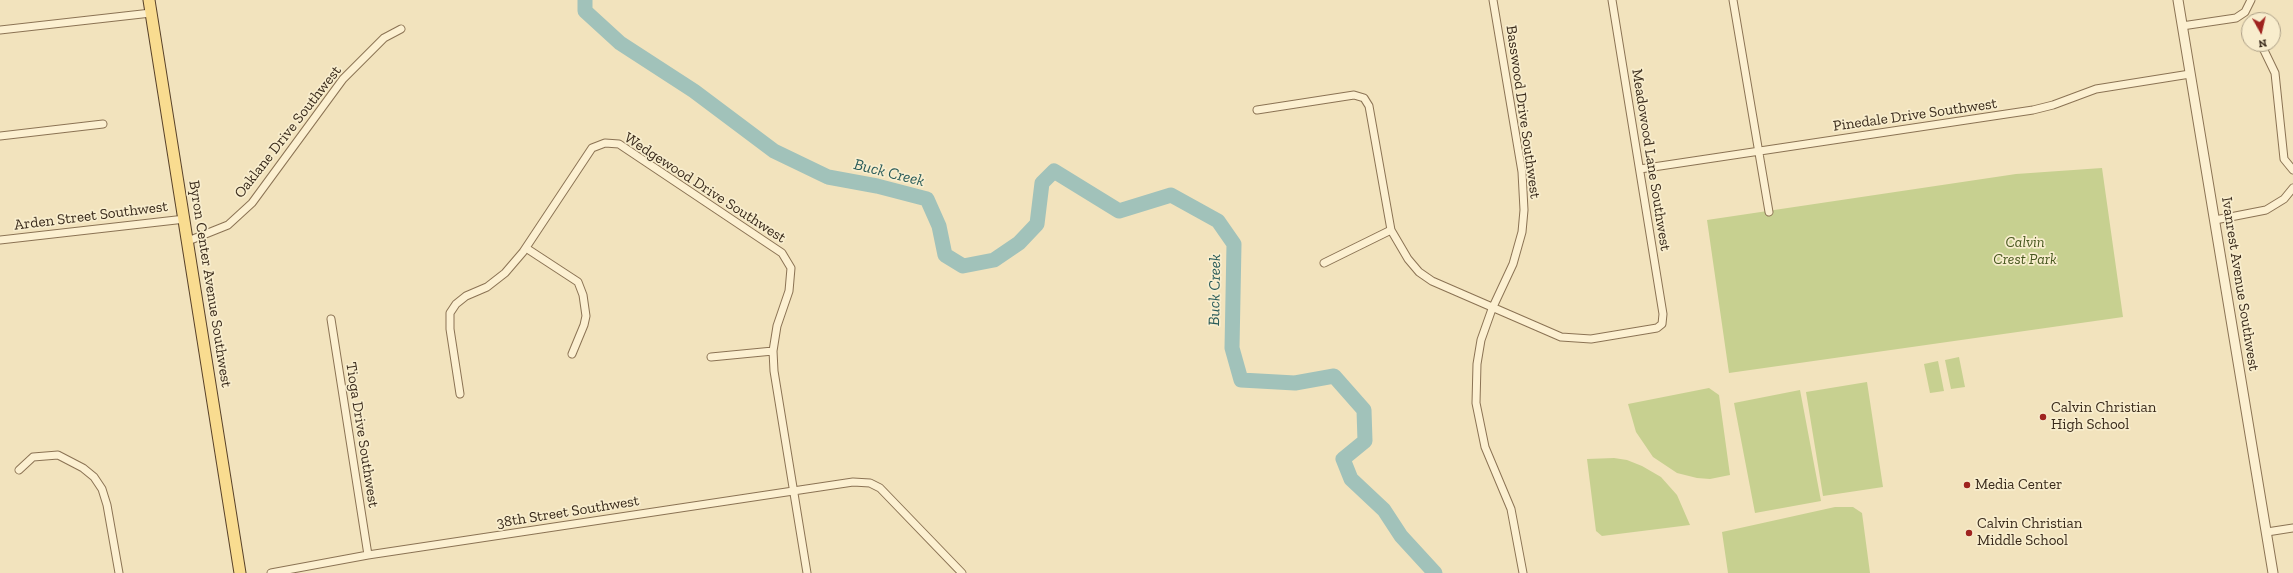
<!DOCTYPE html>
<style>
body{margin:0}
#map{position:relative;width:2293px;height:573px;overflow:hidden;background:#f2e3bd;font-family:"Zilla Slab",serif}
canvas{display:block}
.north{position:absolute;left:2241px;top:12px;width:40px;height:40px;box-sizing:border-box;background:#f8edcd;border:1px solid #ac9f86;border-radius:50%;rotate:172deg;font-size:11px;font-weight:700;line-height:16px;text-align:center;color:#392a1b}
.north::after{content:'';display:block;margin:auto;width:14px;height:18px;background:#9f231f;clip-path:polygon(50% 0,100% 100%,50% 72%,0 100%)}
</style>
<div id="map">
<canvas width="2293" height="573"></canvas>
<div class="north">N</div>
</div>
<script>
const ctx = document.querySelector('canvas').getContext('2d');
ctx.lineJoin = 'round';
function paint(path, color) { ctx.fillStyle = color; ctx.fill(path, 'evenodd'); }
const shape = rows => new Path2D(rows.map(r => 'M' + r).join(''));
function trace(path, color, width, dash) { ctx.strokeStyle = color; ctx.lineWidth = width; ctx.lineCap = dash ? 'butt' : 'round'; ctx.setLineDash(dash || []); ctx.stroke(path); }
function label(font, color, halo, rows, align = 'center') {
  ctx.font = font + ' "Zilla Slab",serif'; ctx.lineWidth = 3.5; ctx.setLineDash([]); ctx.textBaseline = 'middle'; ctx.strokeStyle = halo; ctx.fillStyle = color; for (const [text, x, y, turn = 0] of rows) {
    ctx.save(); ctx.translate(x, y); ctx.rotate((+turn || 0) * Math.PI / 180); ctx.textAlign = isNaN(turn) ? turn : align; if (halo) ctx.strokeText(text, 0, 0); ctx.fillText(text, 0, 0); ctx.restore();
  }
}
paint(shape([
 [2102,168,2123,317,1729,373,1707,220,2016,174],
 [1959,357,1965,387,1951,389,1945,360],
 [1938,361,1944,391,1930,393,1924,364],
 [1867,382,1883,487,1823,496,1806,392],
 [1709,388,1719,395,1730,475,1710,479,1697,478,1677,473,1653,457,1636,432,1628,404],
 [1800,390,1821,501,1755,513,1734,403],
 [1614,458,1627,460,1642,466,1661,477,1677,495,1690,525,1602,536,1596,531,1587,459],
 [1835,507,1853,507,1862,513,1870,573,1728,573,1722,532]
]), '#c7d090');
trace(shape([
 [585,0,585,11,620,43,694,91,774,151,828,177,877,186,927,199,939,226,945,255,963,266,994,260,1019,243,1037,224,1042,183,1054,171,1119,211,1171,195,1218,221,1234,244,1232,348,1241,380,1295,383,1334,376,1364,410,1365,441,1343,459,1351,479,1384,510,1401,536,1435,573]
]), '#a1c2ba', 15);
const minor = shape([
 [1493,0,1522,172,1524,210,1522,232,1513,264,1492,309,1481,340,1477,364,1476,403,1485,447,1511,509,1523,573],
 [1733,0,1769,212],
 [2182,26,2236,18,2245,12,2251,0],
 [0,30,151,13],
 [2261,44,2275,73,2284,159,2293,170],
 [1257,110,1354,95,1364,98,1369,106,1391,230,1408,259,1419,272,1432,281,1561,337,1591,339,1657,328,1662,324,1663,314,1612,0],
 [0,136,103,124],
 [1640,169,2033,110,2053,105,2096,89,2190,74],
 [2215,220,2266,210,2284,199,2293,188],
 [0,240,185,219],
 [188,241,228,225,252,203,343,79,384,38,401,29],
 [526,248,578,282,583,295,586,316,584,325,572,354],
 [1324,263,1391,230],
 [331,319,368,555],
 [711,357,773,351],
 [460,394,450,329,450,313,456,304,466,296,487,287,505,273,523,252,592,148,605,143,619,144,782,253,791,268,789,291,777,326,773,351,774,371,807,573],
 [19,470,33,457,58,455,83,468,94,477,102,489,107,505,119,573],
 [2267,532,2293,528],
 [271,573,368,555,853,482,870,483,880,488,962,573]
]);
const tertiary = shape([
 [2178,0,2273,573]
]);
const primary = shape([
 [149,0,240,573]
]);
trace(minor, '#8b7354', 9);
trace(tertiary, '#8b7354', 11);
trace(primary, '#584129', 13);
trace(minor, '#fcf0d1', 7);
trace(tertiary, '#fcf0d1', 9);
trace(primary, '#f9dc90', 11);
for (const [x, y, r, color] of [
 [2043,417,4,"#9f231f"],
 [1967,485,4,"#9f231f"],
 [1969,533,4,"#9f231f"]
]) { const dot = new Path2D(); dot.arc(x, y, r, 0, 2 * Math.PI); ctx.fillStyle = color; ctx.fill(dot); trace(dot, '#f8edcd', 1.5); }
label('15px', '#392a1b', '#f8edcd', [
 ["Basswood Drive Southwest",1523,112,82],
 ["Pinedale Drive Southwest",1915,115,-8],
 ["Oaklane Drive Southwest",288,132,-52],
 ["Meadowood Lane Southwest",1651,160,81],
 ["Wedgewood Drive Southwest",705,188,33],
 ["Arden Street Southwest",91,216,-7],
 ["Byron Center Avenue Southwest",210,284,81],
 ["Ivanrest Avenue Southwest",2240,284,81],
 ["Tioga Drive Southwest",362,435,81],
 ["38th Street Southwest",568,512,-9]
]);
label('italic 15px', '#47571f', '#f8edcd', [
 ["Calvin",2025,243],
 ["Crest Park",2025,260]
]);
label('15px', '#392a1b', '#f8edcd', [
 ["Calvin Christian",2051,408],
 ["High School",2051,425],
 ["Media Center",1975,485],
 ["Calvin Christian",1977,524],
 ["Middle School",1977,541]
], 'left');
label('italic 16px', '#285a58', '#f8edcd', [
 ["Buck Creek",889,173,14],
 ["Buck Creek",1215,290,-89]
]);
</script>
